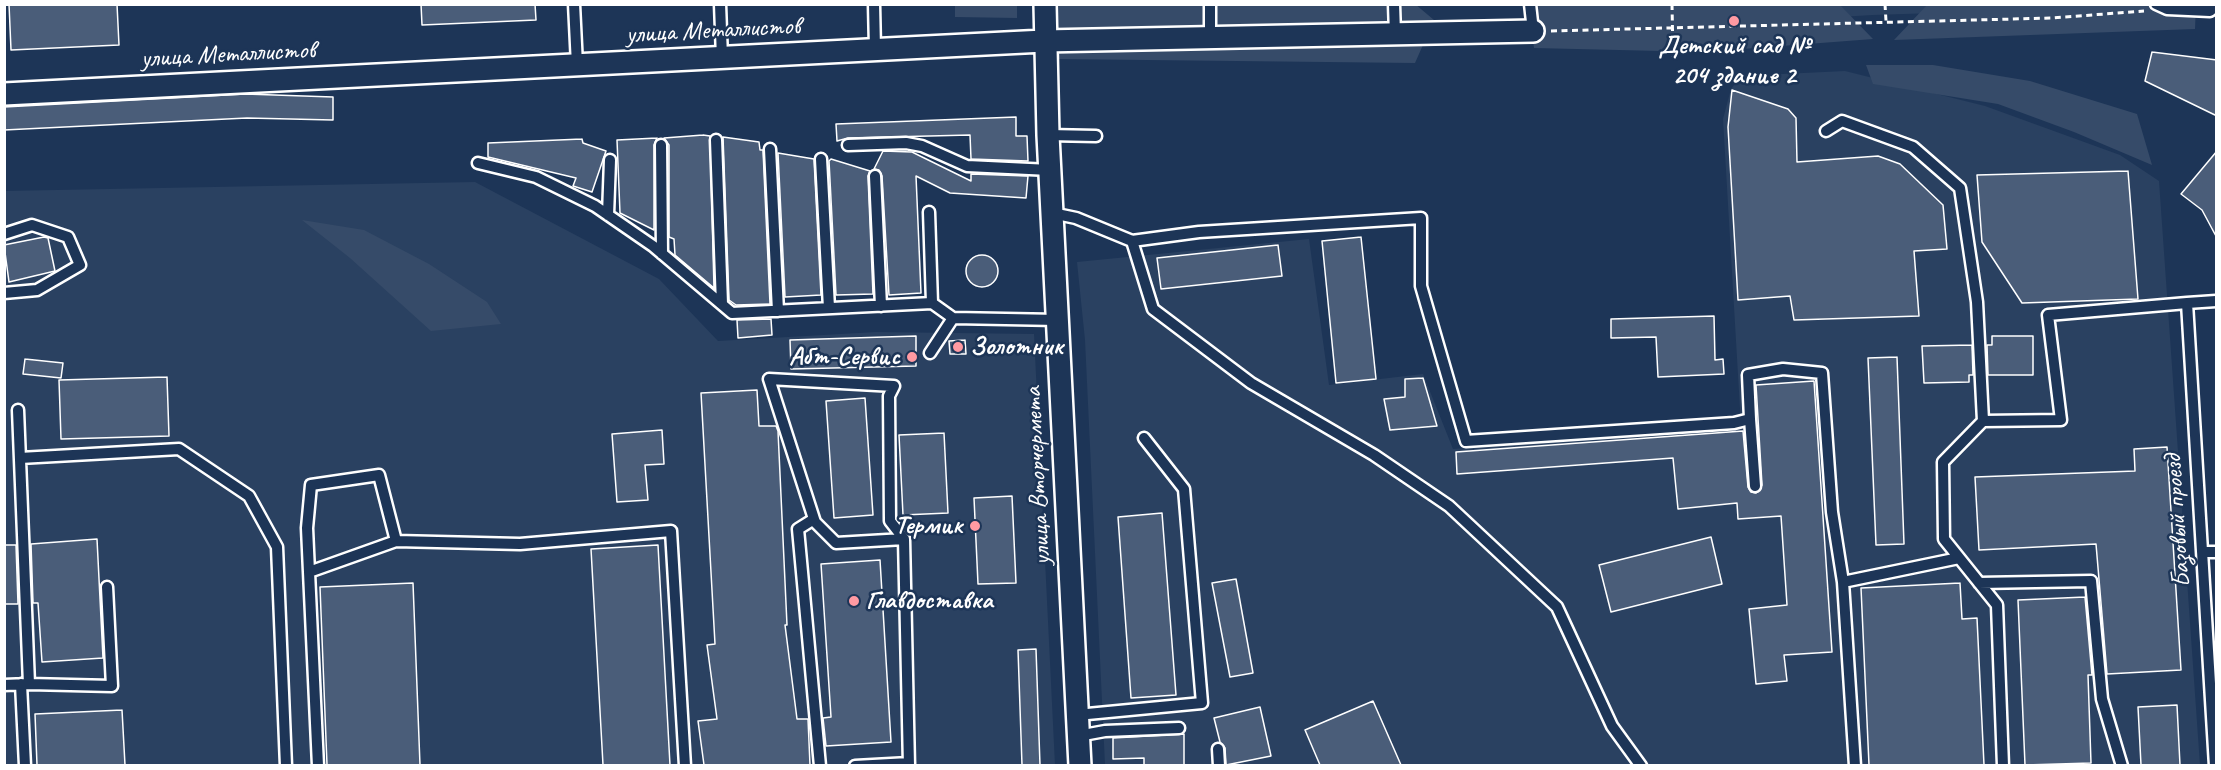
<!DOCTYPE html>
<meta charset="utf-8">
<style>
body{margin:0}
#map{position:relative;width:2221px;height:770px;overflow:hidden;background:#1d3557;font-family:Caveat,sans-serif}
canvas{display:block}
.frame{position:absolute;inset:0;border:6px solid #fff;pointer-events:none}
</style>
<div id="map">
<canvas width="2221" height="770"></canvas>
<div class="frame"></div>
</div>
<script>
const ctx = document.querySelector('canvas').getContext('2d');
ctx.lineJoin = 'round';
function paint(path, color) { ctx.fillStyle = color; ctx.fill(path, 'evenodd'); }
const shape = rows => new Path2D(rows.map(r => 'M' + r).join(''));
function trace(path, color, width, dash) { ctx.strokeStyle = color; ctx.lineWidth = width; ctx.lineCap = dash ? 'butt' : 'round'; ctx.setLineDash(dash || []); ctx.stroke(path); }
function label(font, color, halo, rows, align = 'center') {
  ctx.font = font + ' Caveat,sans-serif'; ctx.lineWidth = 5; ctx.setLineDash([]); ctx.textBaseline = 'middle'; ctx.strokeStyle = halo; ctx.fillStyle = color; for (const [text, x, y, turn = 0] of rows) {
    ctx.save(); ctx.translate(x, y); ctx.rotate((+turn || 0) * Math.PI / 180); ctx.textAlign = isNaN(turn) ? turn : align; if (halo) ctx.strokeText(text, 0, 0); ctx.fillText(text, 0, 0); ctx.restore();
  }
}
paint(shape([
 [2122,4,2122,7,1873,15,1687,26,1687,5],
 [1845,71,1985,106,2120,155,2159,181,2200,765,1105,765,1085,340,1077,262,1309,239,1329,385,1423,374,1453,449,1741,426,1723,119,1731,89,1741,76],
 [475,182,659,279,718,341,876,332,1034,334,1055,765,5,765,4,191]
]), '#2a4161');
paint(shape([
 [1415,4,1434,20,1415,63,1056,59,1056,5],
 [955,5,1017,5,1017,18,955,17],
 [1528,5,1840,5,1873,39,1703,52,1534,48],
 [1927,5,2196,5,2195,29,1894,40],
 [1866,65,1933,65,2030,81,2137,114,2152,165,2074,132,1998,104,1873,84],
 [302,220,364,230,429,264,487,302,501,324,431,331,350,258]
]), '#364b69');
const building = shape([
 [9,4,117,4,119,45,11,50,9,4],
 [421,4,535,4,536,20,422,25,421,4],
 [2152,52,2217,60,2217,116,2145,81,2152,52],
 [1732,90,1788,109,1796,118,1797,162,1878,156,1900,164,1943,205,1947,249,1914,251,1919,316,1794,320,1790,296,1738,300,1728,127,1732,90],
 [245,94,333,97,333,120,247,118,4,130,4,107,245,94],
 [1016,117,1016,136,1027,136,1028,161,971,159,970,135,848,138,837,141,836,124,1016,117],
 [703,135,710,136,714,288,675,255,674,239,669,237,669,145,664,138,703,135],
 [723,137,759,142,760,150,763,150,770,304,736,305,729,300,723,137],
 [657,138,654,145,654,230,620,213,617,140,657,138],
 [582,139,583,143,606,151,592,192,573,186,576,178,488,157,488,143,582,139],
 [883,151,912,152,971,181,971,174,1028,176,1026,198,950,193,916,176,921,293,889,295,882,176,879,170,874,169,883,151],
 [2217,151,2217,238,2202,210,2181,194,2217,151],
 [778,153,814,159,821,295,785,297,778,153],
 [831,159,870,171,868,176,873,294,836,295,829,161,831,159],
 [2128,171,2138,299,2022,303,1982,242,1977,175,2128,171],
 [44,237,48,238,55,271,9,282,4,245,44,237],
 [1361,237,1376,379,1336,383,1322,241,1361,237],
 [1278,245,1282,276,1161,289,1157,258,1278,245],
 '966 271a16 16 0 1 1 32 0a16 16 0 1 1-32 0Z',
 [1714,316,1715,360,1723,359,1724,374,1658,377,1656,337,1611,338,1611,319,1714,316],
 [771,319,772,335,738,338,737,320,771,319],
 [916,336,916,366,791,369,790,340,916,336],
 [1992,336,2033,336,2033,375,1988,375,1987,345,1992,345,1992,336],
 [965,340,966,354,950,354,949,341,965,340],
 [1972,345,1973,375,1969,375,1969,382,1924,383,1922,346,1972,345],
 [1897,357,1904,544,1876,545,1868,358,1897,357],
 [25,359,63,363,61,378,23,374,25,359],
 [167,377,169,436,61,439,59,380,167,377],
 [1423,378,1437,426,1390,430,1384,399,1405,397,1405,379,1423,378],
 [1814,381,1832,652,1784,655,1787,681,1756,684,1749,609,1787,605,1781,516,1738,519,1737,503,1678,509,1673,458,1457,474,1456,452,1743,431,1748,487,1751,492,1756,493,1762,485,1756,385,1814,381],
 [757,390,759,426,776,426,778,431,787,625,785,625,797,719,808,719,810,765,704,765,698,721,717,719,707,645,715,644,701,393,757,390],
 [865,398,873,515,834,518,826,401,865,398],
 [662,430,664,464,645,465,648,500,617,502,612,434,662,430],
 [944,433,948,513,903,515,899,435,944,433],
 [2167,447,2181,670,2107,674,2096,544,1979,550,1975,477,2135,471,2134,449,2167,447],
 [1012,496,1016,583,978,584,974,498,1012,496],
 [1162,513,1176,695,1131,698,1118,517,1162,513],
 [1711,537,1722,584,1611,612,1599,565,1711,537],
 [97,539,103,658,42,662,38,603,33,603,31,544,97,539],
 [4,545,16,545,18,604,4,604,4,545],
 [658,545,670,765,603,765,591,549,658,545],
 [880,560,891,742,826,746,823,718,831,717,821,564,880,560],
 [1236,579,1253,673,1230,677,1212,583,1236,579],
 [413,583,420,765,327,765,320,587,413,583],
 [1960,583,1962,619,1977,618,1984,765,1869,765,1861,588,1960,583],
 [2085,597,2092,675,2088,675,2091,763,2025,765,2018,600,2085,597],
 [1036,649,1040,765,1022,765,1018,650,1036,649],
 [1373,701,1401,765,1320,765,1305,730,1373,701],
 [2177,705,2180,765,2141,765,2138,707,2177,705],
 [1260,707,1271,756,1226,765,1225,748,1220,742,1214,718,1260,707],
 [122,710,125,765,37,765,35,714,122,710],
 [1184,734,1184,765,1144,765,1144,758,1113,759,1113,738,1184,734]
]);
paint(building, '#4a5d79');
trace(building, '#fff', 1.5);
const lane = shape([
 [574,4,577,65],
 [720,4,722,58],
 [874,4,875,49],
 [1210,4,1210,37],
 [1394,4,1395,34],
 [1530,4,1533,31],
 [2156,4,2167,9,2210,11,2216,6],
 [1826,131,1842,121,1913,147,1960,188,1977,302,1983,421],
 [1048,135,1096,136],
 [716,140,722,304],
 [661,145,662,254],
 [848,145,906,143,922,146,967,166,1050,170],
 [770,149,778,311],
 [821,159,829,308],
 [478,163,536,177,595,206,653,246,732,313,932,303],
 [875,176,881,306],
 [929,212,932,303,953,318,1058,320],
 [1052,213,1076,218,1132,241,1199,232,1421,218,1421,286,1466,441,1734,423,1750,419,1748,375,1783,369,1822,373,1832,512,1843,582,1855,766],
 [608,215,610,160],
 [4,234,32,225,68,237,80,265,37,290,4,293],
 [1132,241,1153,309,1251,383,1374,455,1449,506,1557,607,1612,726,1641,766],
 [930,353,953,318],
 [1750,419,1755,486],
 [20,458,179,449,249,496,277,547,286,766],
 [814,519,798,529,820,766],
 [904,539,890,521,889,396,894,386,769,379,815,522,836,543,904,539,909,766],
 [396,541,520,544,671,531,685,766],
 [2202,552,2216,552],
 [309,572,396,541,379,475,311,485,307,528,309,572,318,766],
 [1843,582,1959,558],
 [1979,583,2091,581,2102,699,2122,766],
 [21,684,25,766],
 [29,684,112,686,107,587],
 [4,685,29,684,18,410],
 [1077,715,1202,703,1184,489,1144,438],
 [1078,736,1105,731,1179,728],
 [1218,749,1219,766],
 [855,766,909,763],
 [2003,766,1997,605,1944,539,1943,462,1983,421,2061,420,2048,315,2187,303],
 [2215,766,2187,303,2216,301]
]);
const street = shape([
 [1045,4,1048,135,1080,766],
 [4,94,1044,41,1533,31]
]);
trace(lane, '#fff', 15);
trace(street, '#fff', 26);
trace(shape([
 [1672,4,1673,57],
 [1885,4,1886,21],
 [1551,31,2052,18,2144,11]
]), '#fff', 3, [6, 4.5]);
trace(lane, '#1d3557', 10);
trace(street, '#1d3557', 21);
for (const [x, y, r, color] of [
 [1734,21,6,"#ff9aa2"],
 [958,347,6,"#ff9aa2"],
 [912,357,6,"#ff9aa2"],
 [975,526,6,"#ff9aa2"],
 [854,601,6,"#ff9aa2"]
]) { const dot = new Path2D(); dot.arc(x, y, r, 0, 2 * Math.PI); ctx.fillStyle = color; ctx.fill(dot); trace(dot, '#1d3557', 2); }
label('26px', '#fff', '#1d3557', [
 ["улица Металлистов",713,31,-3],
 ["улица Металлистов",228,55,-3],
 ["улица Вторчермета",1038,476,-93],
 ["Базовый проезд",2178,521,-94]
]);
label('bold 26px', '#fff', '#1d3557', [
 ["Детский сад №",1734,46,"center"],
 ["204 здание 2",1734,76,"center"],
 ["Золотник",970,347],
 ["Абт-Сервис",900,357,"right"],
 ["Термик",963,526,"right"],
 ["Главдоставка",866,601]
], 'left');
</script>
